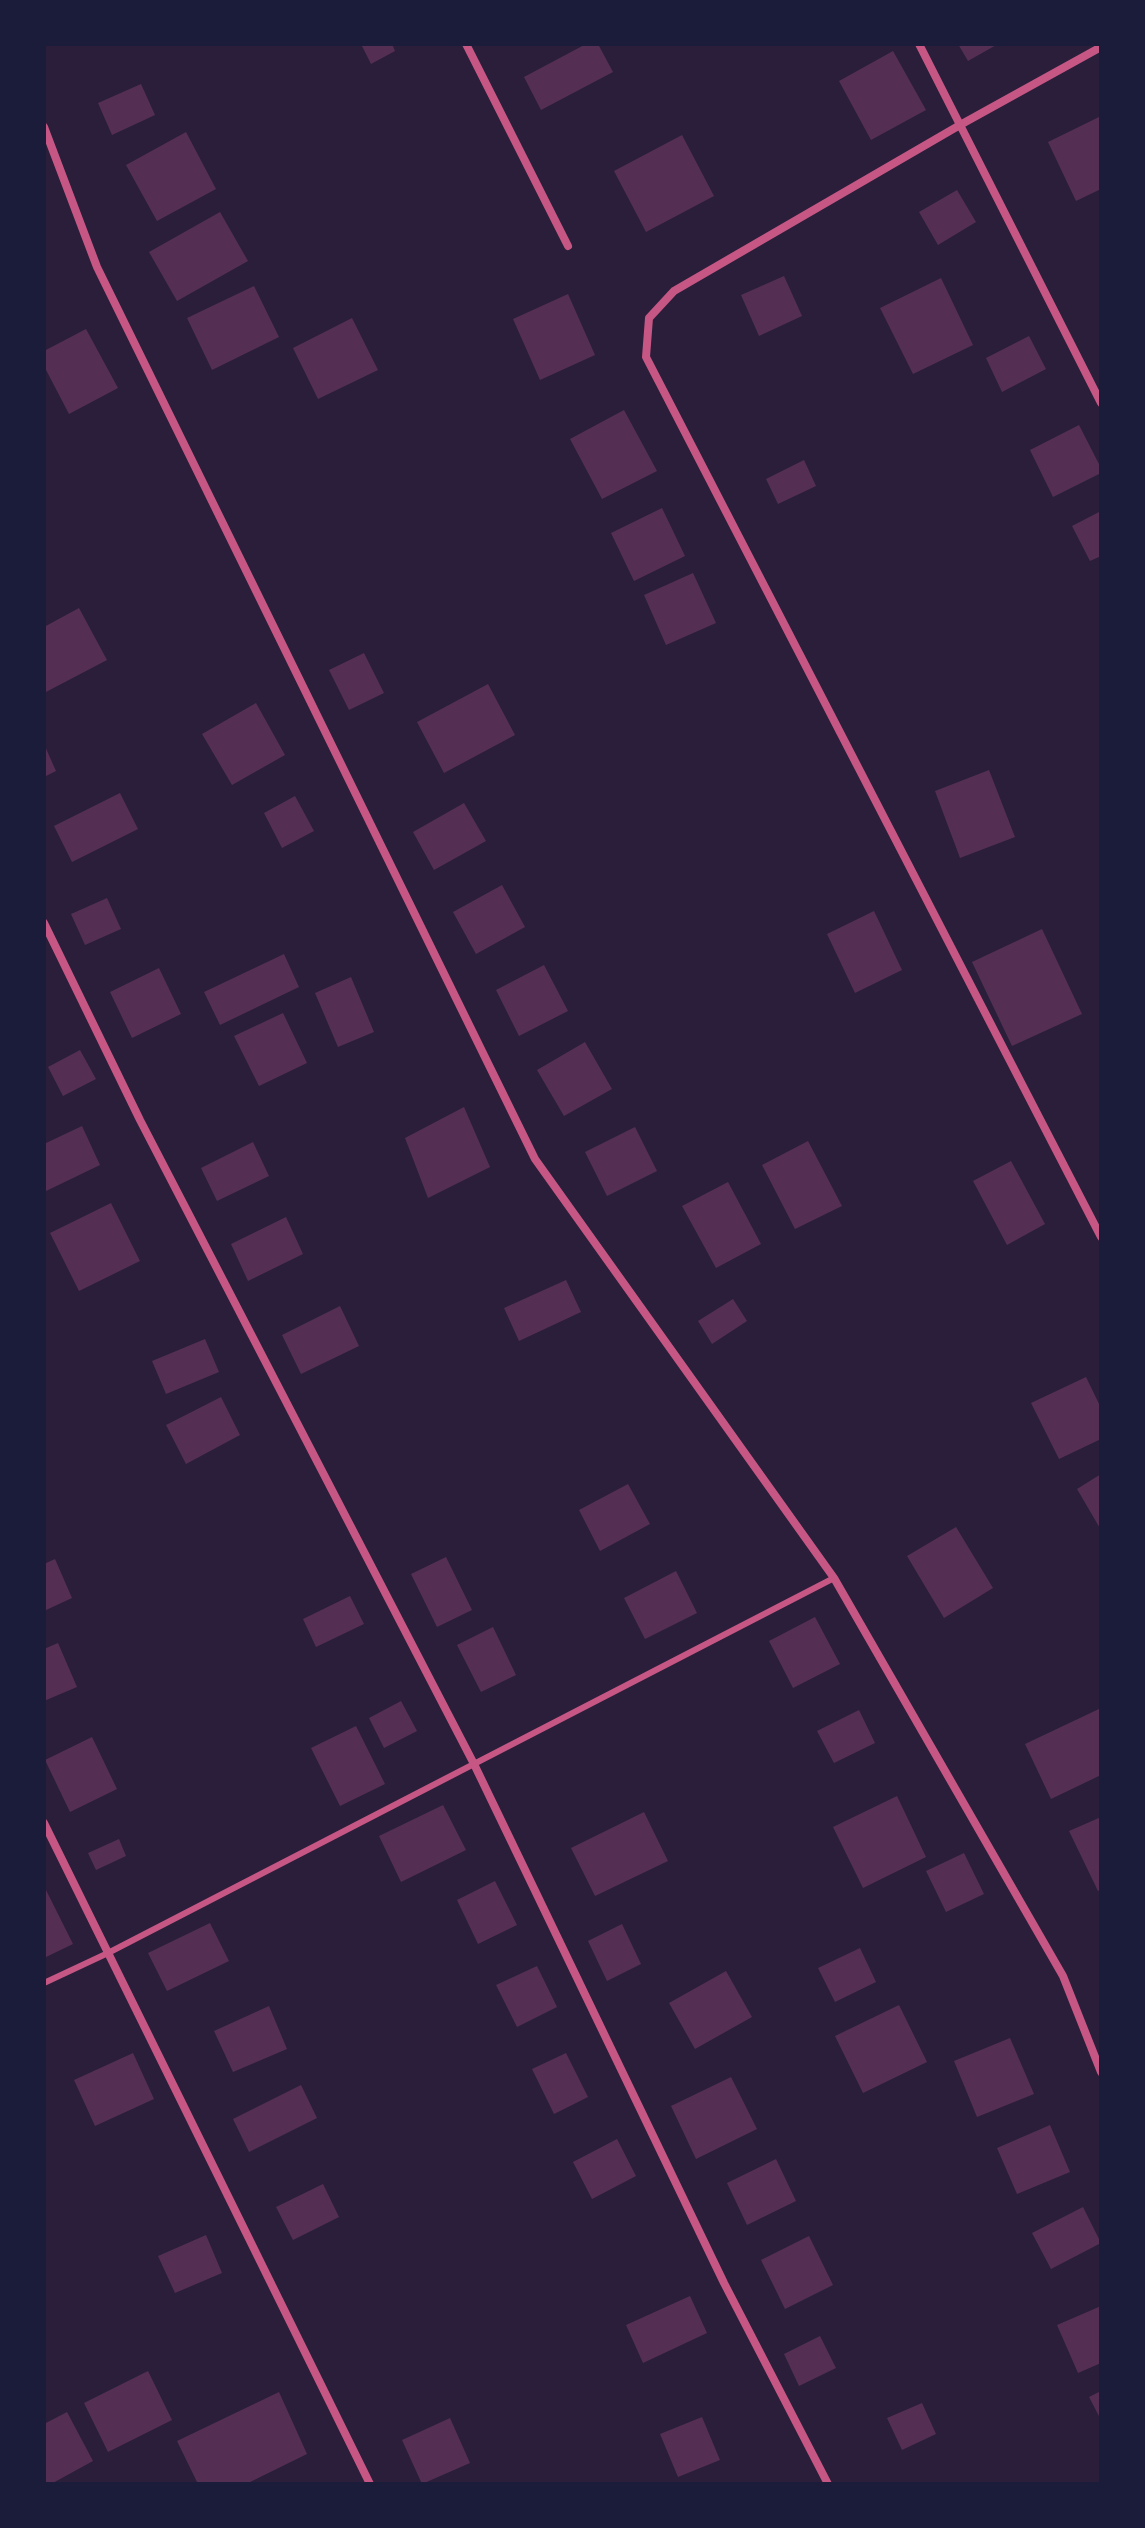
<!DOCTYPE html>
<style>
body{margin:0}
#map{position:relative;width:1145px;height:2528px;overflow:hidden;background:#1b1b3a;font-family:"PT Sans Narrow",sans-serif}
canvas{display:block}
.frame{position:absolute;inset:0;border:46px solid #1b1b3a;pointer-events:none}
</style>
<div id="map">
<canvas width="1145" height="2528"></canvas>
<div class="frame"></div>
</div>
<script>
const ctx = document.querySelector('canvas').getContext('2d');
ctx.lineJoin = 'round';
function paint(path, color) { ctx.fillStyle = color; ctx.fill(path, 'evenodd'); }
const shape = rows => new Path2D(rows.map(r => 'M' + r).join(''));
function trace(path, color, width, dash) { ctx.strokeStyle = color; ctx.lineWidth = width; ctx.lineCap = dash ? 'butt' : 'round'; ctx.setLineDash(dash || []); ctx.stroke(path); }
paint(shape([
 [44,44,1101,44,1101,2484,44,2484]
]), '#2a1e3b');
paint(shape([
 [361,44,392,44,395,51,371,64],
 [586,44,598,44,613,72,541,110,524,77],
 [958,44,998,44,968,61],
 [893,51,926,110,871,140,839,81],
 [141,84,155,115,112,135,98,103],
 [1101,116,1101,189,1076,201,1048,142],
 [186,132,216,189,157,221,126,165],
 [682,135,714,196,646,232,614,171],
 [957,190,976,222,938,245,919,212],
 [220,212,248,261,177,301,149,252],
 [784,276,802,316,759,336,741,295],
 [941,278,973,345,913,374,880,308],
 [254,286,279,337,212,370,187,318],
 [568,294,595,355,540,380,513,319],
 [352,318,378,370,318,399,293,348],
 [86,329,118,388,69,414,44,366,44,351],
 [1029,336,1046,369,1002,392,986,358],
 [624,410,657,471,602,499,570,439],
 [1079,425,1101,468,1101,473,1053,497,1030,450],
 [804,460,816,486,778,504,766,479],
 [662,508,685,556,634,581,611,533],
 [1101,511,1101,556,1090,561,1072,526],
 [693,573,716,623,666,645,644,595],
 [79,608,107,660,44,693,44,627],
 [364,653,384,693,349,710,329,670],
 [488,684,515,735,444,773,417,722],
 [256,703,285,755,232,785,202,734],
 [44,744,56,771,44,777],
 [989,770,1015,837,960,858,935,791],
 [120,793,138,829,72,862,54,826],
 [295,796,314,831,282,848,264,813],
 [464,803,486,841,434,870,413,832],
 [502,885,525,927,476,954,453,912],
 [107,898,121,929,85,945,71,914],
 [874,911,902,970,855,993,827,934],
 [1042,929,1082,1014,1012,1046,972,962],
 [284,954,299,987,220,1025,204,992],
 [544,965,568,1011,519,1036,496,990],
 [159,968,181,1014,132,1038,110,992],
 [351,977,374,1032,338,1047,315,993],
 [283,1013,307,1063,259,1086,234,1036],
 [585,1042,612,1089,564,1116,537,1070],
 [80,1050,96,1079,63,1096,48,1067],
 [464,1107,490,1167,428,1198,405,1138],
 [82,1126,100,1165,44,1192,44,1144],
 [635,1127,657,1171,607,1196,585,1152],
 [808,1141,842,1206,795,1229,762,1165],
 [253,1142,269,1176,217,1201,201,1168],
 [1011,1161,1045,1224,1007,1245,973,1181],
 [728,1182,761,1244,716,1268,682,1206],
 [111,1203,140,1261,79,1291,50,1233],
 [286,1217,303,1254,248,1281,231,1244],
 [566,1280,581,1312,519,1341,504,1308],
 [733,1299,747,1321,712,1344,698,1321],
 [340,1306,359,1346,301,1374,282,1335],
 [205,1339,219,1372,166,1394,152,1361],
 [1086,1377,1101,1408,1101,1439,1059,1459,1031,1403],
 [221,1397,240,1435,186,1464,166,1425],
 [1101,1474,1101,1530,1077,1489],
 [628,1484,650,1524,600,1551,579,1510],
 [956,1527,993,1588,944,1618,907,1556],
 [446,1557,472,1610,437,1627,411,1574],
 [55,1559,72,1598,44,1611,44,1564],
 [676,1571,697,1613,645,1639,624,1598],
 [350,1596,364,1624,316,1647,303,1619],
 [815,1617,840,1664,793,1688,769,1641],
 [493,1627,516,1675,481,1692,457,1645],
 [58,1643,77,1687,44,1701,44,1649],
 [401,1701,417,1731,384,1748,369,1718],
 [1101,1708,1101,1775,1051,1799,1025,1744],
 [859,1710,875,1743,834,1763,817,1731],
 [356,1726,385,1784,340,1806,311,1748],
 [92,1737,117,1789,70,1812,45,1760],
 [897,1796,926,1857,863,1888,833,1827],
 [443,1805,466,1850,401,1882,379,1836],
 [644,1812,668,1861,595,1896,571,1848],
 [1101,1817,1101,1889,1098,1891,1069,1831],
 [119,1839,126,1856,96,1870,88,1853],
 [964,1853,984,1894,946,1912,926,1871],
 [495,1881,517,1925,478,1944,457,1900],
 [44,1886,73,1944,44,1958],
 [210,1923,229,1961,167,1991,148,1953],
 [622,1924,641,1964,607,1981,588,1941],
 [860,1948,876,1982,835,2002,818,1968],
 [537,1966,557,2007,517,2027,496,1985],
 [726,1971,752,2017,695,2049,669,2003],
 [899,2005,927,2062,863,2093,835,2036],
 [269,2006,287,2049,233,2072,214,2031],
 [1010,2038,1034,2094,977,2117,954,2061],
 [133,2053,154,2099,95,2126,74,2080],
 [566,2053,588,2097,554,2114,532,2069],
 [731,2077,757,2129,696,2159,671,2106],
 [301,2085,317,2118,249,2152,233,2119],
 [1050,2125,1070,2172,1017,2194,997,2148],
 [617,2139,636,2176,592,2199,573,2162],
 [776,2159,796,2201,747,2225,727,2183],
 [323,2184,339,2217,293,2240,276,2207],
 [1083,2207,1101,2243,1051,2269,1032,2233],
 [206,2235,222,2273,175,2293,158,2256],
 [809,2236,833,2285,785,2309,761,2260],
 [690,2296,707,2333,643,2363,626,2325],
 [1101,2306,1101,2363,1078,2373,1057,2325],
 [820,2336,836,2368,799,2386,784,2354],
 [148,2371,172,2420,108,2452,84,2403],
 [1101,2391,1101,2420,1089,2397],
 [279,2392,307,2454,246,2484,198,2484,177,2441],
 [922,2403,936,2434,902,2450,887,2418],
 [67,2412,93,2461,51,2484,44,2484,44,2424],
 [702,2417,720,2460,678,2477,660,2434],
 [450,2418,470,2463,422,2484,402,2440]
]), '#542f53');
trace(shape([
 [44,1983,108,1953,834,1578]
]), '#c65784', 6);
trace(shape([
 [466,44,568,246],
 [919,44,1101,403],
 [1101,47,960,125,674,291,649,318,646,357,1101,1237],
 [44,127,97,267,535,1159,834,1578,1063,1976,1101,2072],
 [44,923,140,1120,474,1764,724,2283,828,2484],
 [44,1823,370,2484]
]), '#c65784', 8);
</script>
